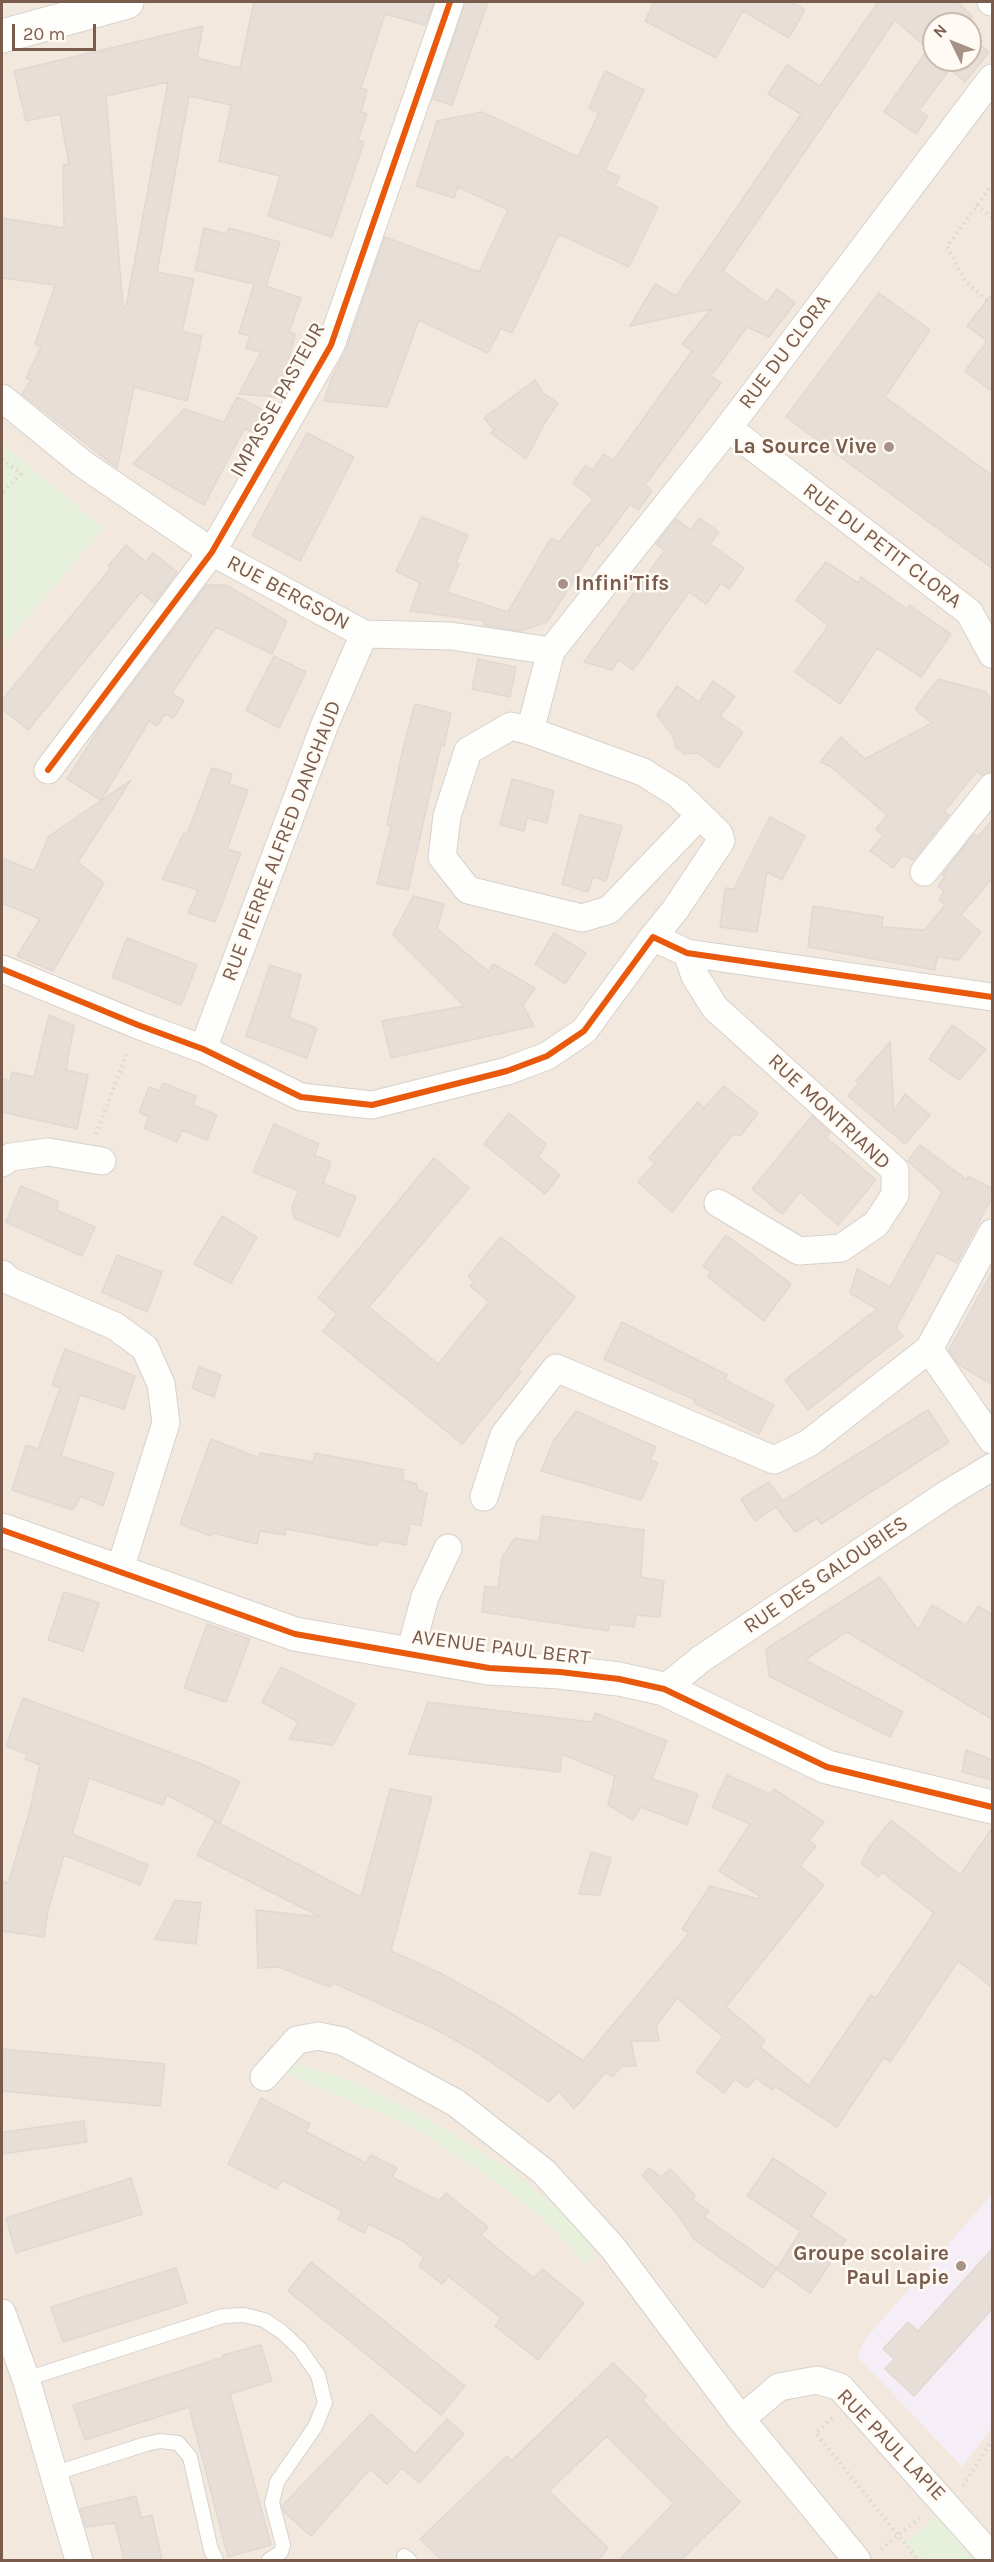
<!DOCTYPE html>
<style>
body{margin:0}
#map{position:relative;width:994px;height:2562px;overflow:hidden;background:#f9f5f0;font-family:Karla,sans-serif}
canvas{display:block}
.frame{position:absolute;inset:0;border:3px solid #7a5c4d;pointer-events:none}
.north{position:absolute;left:922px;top:12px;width:60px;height:60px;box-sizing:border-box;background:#fffaf3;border:2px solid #cabbb1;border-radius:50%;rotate:313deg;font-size:16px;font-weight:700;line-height:24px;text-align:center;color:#7a5c4d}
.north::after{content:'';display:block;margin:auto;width:21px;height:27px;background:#a69286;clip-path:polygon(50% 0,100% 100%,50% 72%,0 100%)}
.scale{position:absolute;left:12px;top:24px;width:84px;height:27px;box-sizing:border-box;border:3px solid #7a5c4d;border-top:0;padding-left:8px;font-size:18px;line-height:21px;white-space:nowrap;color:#7a5c4d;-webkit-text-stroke:4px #fffaf3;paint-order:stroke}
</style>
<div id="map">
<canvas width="994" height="2562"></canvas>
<div class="frame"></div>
<div class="north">N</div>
<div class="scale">20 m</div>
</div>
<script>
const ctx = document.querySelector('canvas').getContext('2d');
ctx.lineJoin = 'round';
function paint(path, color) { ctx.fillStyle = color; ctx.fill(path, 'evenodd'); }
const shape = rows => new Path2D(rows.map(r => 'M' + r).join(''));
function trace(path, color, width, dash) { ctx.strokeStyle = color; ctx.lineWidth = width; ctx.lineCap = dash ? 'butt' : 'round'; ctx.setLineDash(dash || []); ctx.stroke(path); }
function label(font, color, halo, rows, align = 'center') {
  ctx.font = font + ' Karla,sans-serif'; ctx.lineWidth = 5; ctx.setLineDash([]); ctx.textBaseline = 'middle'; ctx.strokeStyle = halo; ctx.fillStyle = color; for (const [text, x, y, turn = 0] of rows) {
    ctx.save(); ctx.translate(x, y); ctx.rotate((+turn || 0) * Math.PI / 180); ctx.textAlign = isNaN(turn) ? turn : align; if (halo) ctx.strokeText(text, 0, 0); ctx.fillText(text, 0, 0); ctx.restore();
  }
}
paint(shape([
 [2,2,992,2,992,2560,2,2560],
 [934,24,970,24,970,60,934,60]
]), '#f2e8de');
paint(shape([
 [992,2194,992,2427,962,2467,857,2356,865,2339]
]), '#f6eef6');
paint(shape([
 [2,444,104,528,2,648],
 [294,2064,337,2075,380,2094,439,2125,514,2172,570,2219,592,2246,594,2259,585,2263,544,2220,484,2173,412,2127,284,2073],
 [941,2511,979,2560,921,2560,906,2543]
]), '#e7f0db');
const building = shape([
 [254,2,434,2,425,25,385,14,361,88,367,90,361,112,367,114,358,140,364,142,332,237,268,216,280,176,219,161,231,105,189,96,157,272,194,279,182,331,202,336,187,401,134,387,117,468,22,394,31,380,26,378,41,347,35,344,55,285,2,278,2,218,64,228,63,165,69,164,60,114,26,121,14,71,203,26,197,58,240,68,254,2],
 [168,82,126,307,123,307,106,96,168,82],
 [465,2,488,2,452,105,433,99,465,2],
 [654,2,791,2,805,10,789,38,743,11,716,58,645,21,654,2],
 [874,2,957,2,972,16,966,24,934,24,934,60,970,60,970,37,989,52,965,82,950,69,919,110,928,116,916,134,884,112,928,49,895,20,723,271,767,303,777,289,795,303,769,337,747,327,711,376,721,383,645,485,652,491,638,510,630,504,599,546,597,544,547,622,521,631,484,625,485,621,410,611,420,583,396,571,422,517,468,535,456,562,459,564,447,592,508,612,551,538,559,542,593,499,573,483,586,465,593,470,604,454,613,461,692,351,682,344,711,309,630,326,655,284,676,296,801,114,768,94,787,65,820,86,877,4,874,2],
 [605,71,644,90,605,170,620,177,615,186,658,207,629,267,559,234,512,333,501,328,488,353,419,320,387,407,324,401,332,377,346,350,385,237,479,272,508,210,458,187,454,198,416,186,437,121,482,112,578,157,599,113,589,108,605,71],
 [204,228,227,234,229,228,280,242,266,286,301,298,289,332,295,334,287,367,291,369,278,397,239,394,261,352,246,348,250,336,239,333,254,284,195,270,204,228],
 [879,293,930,330,885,397,993,476,993,569,786,417,879,293],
 [993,293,993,392,965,371,987,341,967,326,993,293],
 [535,380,544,394,558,403,544,424,526,459,491,433,494,430,484,418,535,380],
 [237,397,269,413,259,434,244,429,204,505,133,464,184,409,224,422,237,397],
 [307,433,354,457,300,561,252,535,307,433],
 [699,518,719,532,710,544,744,568,729,589,721,583,706,604,689,592,633,670,618,660,612,670,584,662,665,550,656,544,676,519,691,530,699,518],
 [126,545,146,562,153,553,177,572,154,603,141,592,28,730,2,709,2,700,111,568,108,566,126,545],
 [826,562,858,583,861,577,907,609,909,605,951,634,921,677,877,648,840,704,795,672,828,626,796,600,826,562],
 [207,585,226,585,287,621,272,654,216,627,172,693,184,701,173,718,165,714,157,726,149,721,101,800,67,779,102,724,207,585],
 [274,656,306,672,279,728,246,710,274,656],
 [478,659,516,667,510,697,472,689,478,659],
 [938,679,986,692,993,705,993,772,982,775,977,771,944,812,949,815,913,860,903,855,893,868,870,851,883,836,876,829,887,815,830,766,820,762,841,737,865,759,932,723,915,709,938,679],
 [713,681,735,696,720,716,743,732,718,768,698,753,684,754,676,748,673,736,657,715,677,686,699,702,713,681],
 [415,704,451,713,444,746,441,745,408,890,377,884,391,826,387,825,402,753,415,704],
 [212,768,232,774,229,784,248,790,227,849,241,853,215,922,188,913,198,890,162,879,184,833,187,834,212,768],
 [512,779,554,791,547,823,527,818,524,831,500,825,512,779],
 [131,780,78,862,104,883,53,971,17,956,40,919,2,903,2,858,34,871,49,836,131,780],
 [580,815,622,826,606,881,593,877,588,892,562,884,580,815],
 [770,817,805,836,782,880,767,872,757,932,720,927,725,888,734,889,770,817],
 [993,819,993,877,961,915,981,932,959,960,937,957,935,970,808,947,813,906,883,917,882,927,925,930,945,905,939,900,944,891,938,886,945,877,942,875,974,834,978,837,993,819],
 [413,896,444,904,437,929,489,972,493,964,535,988,523,1005,534,1026,391,1058,382,1021,464,1006,393,935,413,896],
 [554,933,586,953,565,984,535,964,554,933],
 [127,938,197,965,181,1005,112,977,127,938],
 [270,965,301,975,289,1018,317,1028,307,1058,246,1036,270,965],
 [49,1015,74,1026,66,1070,88,1075,77,1129,2,1112,2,1079,10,1081,12,1072,34,1077,49,1015],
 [952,1025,986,1049,959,1080,929,1059,952,1025],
 [890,1042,894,1111,905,1094,930,1115,905,1144,848,1096,859,1083,856,1081,890,1042],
 [163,1083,196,1096,193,1105,217,1115,207,1140,182,1130,177,1142,144,1128,149,1117,139,1112,149,1087,159,1091,163,1083],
 [724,1086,758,1113,741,1135,732,1135,672,1212,638,1182,655,1163,649,1158,698,1102,704,1108,724,1086],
 [509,1113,546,1144,538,1157,560,1175,545,1194,484,1144,509,1113],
 [812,1116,830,1133,826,1137,876,1180,838,1225,800,1192,782,1214,752,1189,812,1116],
 [274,1124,319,1144,314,1155,331,1162,323,1183,356,1197,339,1237,294,1218,292,1206,299,1191,253,1172,274,1124],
 [920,1145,967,1180,968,1176,993,1189,993,1196,957,1263,937,1252,896,1328,903,1336,808,1410,785,1380,877,1309,850,1293,857,1269,890,1287,942,1192,908,1161,920,1145],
 [434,1158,469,1188,369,1307,438,1364,489,1302,470,1286,474,1282,468,1276,501,1237,575,1297,518,1370,521,1372,462,1444,323,1331,337,1314,318,1298,434,1158],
 [21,1186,59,1202,56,1210,95,1227,82,1256,6,1222,21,1186],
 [222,1216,257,1237,231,1283,194,1264,222,1216],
 [726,1235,791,1284,764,1321,708,1277,711,1272,703,1266,726,1235],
 [117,1255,162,1272,147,1312,102,1292,117,1255],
 [993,1270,993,1385,958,1364,949,1350,993,1270],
 [622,1322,727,1375,725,1380,774,1405,759,1434,694,1403,695,1400,604,1359,622,1322],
 [65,1349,135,1376,124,1409,80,1395,61,1456,114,1473,103,1506,81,1496,73,1510,12,1490,26,1445,38,1449,60,1388,52,1385,65,1349],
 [199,1367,221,1375,214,1397,192,1388,199,1367],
 [928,1410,949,1442,821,1524,817,1518,795,1532,776,1507,755,1521,741,1499,769,1482,783,1501,928,1410],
 [576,1411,656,1447,650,1459,658,1463,641,1500,541,1471,554,1440,576,1411],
 [211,1439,259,1458,260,1453,313,1462,315,1453,404,1470,403,1480,417,1484,417,1490,427,1493,421,1525,410,1524,406,1545,379,1540,377,1546,286,1529,285,1535,260,1531,257,1544,213,1533,211,1536,180,1524,211,1439],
 [542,1516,644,1530,641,1577,664,1581,660,1617,636,1615,634,1627,610,1624,608,1631,482,1612,485,1586,498,1588,502,1558,515,1538,539,1542,542,1516],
 [880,1577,918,1630,932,1605,966,1625,978,1606,993,1615,993,1720,847,1632,805,1660,903,1712,890,1737,769,1676,766,1649,880,1577],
 [64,1592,99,1603,83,1651,48,1640,64,1592],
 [207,1624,250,1639,226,1702,184,1688,207,1624],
 [281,1667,355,1704,333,1745,289,1739,298,1722,262,1702,281,1667],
 [23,1698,199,1763,240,1782,220,1823,167,1795,163,1805,89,1778,72,1834,148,1865,140,1885,64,1855,48,1911,44,1937,2,1931,2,1881,8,1883,28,1817,40,1765,25,1759,27,1754,6,1746,23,1698],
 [428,1702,592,1722,595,1713,667,1741,652,1779,698,1794,687,1825,641,1807,633,1820,608,1805,615,1776,562,1754,560,1772,409,1754,428,1702],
 [966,1750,993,1760,993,1780,962,1772,966,1750],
 [727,1775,770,1794,774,1789,824,1822,809,1840,816,1846,800,1866,824,1885,726,2007,765,2040,760,2047,809,2086,871,1995,876,1998,934,1913,882,1872,878,1877,861,1863,869,1848,891,1820,960,1875,993,1827,993,1988,958,1961,890,2062,884,2057,837,2127,775,2086,772,2090,756,2078,747,2088,735,2079,724,2093,696,2072,723,2037,677,1998,656,2026,659,2041,631,2041,636,2066,622,2066,612,2077,606,2072,574,2109,559,2091,549,2102,476,2052,437,2030,334,1983,330,1987,279,1967,258,1968,256,1910,321,1917,197,1855,215,1821,361,1897,390,1789,432,1797,391,1951,438,1972,503,2008,583,2061,689,1933,682,1929,710,1886,758,1899,760,1896,719,1871,750,1824,712,1807,727,1775],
 [591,1852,611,1858,600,1895,579,1894,591,1852],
 [175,1900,201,1903,196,1944,155,1939,175,1900],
 [2,2049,165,2064,160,2106,2,2091,2,2049],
 [261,2098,310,2124,306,2132,366,2163,371,2155,397,2168,392,2177,439,2201,446,2193,488,2227,481,2235,534,2278,542,2269,584,2303,538,2360,495,2326,501,2318,448,2276,442,2284,419,2266,424,2258,403,2241,369,2224,364,2233,338,2219,342,2211,282,2180,277,2189,228,2164,261,2098],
 [84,2121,87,2142,2,2154,2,2132,84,2121],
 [773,2158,826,2193,811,2216,846,2240,810,2293,776,2269,763,2288,695,2240,678,2215,642,2175,649,2168,661,2177,670,2169,695,2195,692,2199,709,2211,704,2217,777,2268,801,2231,747,2196,773,2158],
 [131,2178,142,2214,16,2253,6,2218,131,2178],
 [993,2248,993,2308,914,2396,885,2369,894,2359,883,2349,908,2322,918,2331,993,2248],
 [311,2262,465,2386,441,2415,288,2291,311,2262],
 [176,2268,187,2303,63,2342,51,2307,176,2268],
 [261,2345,272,2381,230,2394,271,2545,228,2557,189,2407,85,2440,73,2405,224,2357,223,2355,261,2345],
 [613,2363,647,2396,642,2400,740,2502,681,2560,619,2560,674,2503,607,2436,549,2491,608,2548,598,2560,442,2560,420,2539,507,2456,511,2461,613,2363],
 [371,2414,415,2454,447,2419,464,2434,419,2483,402,2468,387,2484,370,2469,311,2536,284,2512,282,2506,371,2414],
 [136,2496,141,2518,152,2515,162,2560,124,2560,115,2523,86,2527,80,2509,136,2496]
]);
paint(building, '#e6ded7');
trace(building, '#e2d8d2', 1.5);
const lane = shape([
 [26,2379,223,2316,244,2315,264,2320,281,2331,300,2349,318,2375,325,2403,315,2427,277,2482,272,2503,283,2545,281,2552,269,2560],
 [53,2474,146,2444,160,2441,178,2443,190,2457,211,2550,216,2560],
 [404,2556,409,2560]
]);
const street = shape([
 [991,2,992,2],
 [2,398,83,464,212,552,364,634,451,636,551,651],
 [728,428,969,612,992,654],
 [530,731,551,651,728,428,992,78],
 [48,770,212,552,331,345,450,2],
 [924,872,992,787],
 [653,937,675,910,721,841,719,834,700,815,678,794,643,772,530,731,511,726,468,751,447,816,442,857,468,890,582,918,609,910,700,815],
 [687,953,695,976,715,1008,895,1170,895,1195,876,1224,841,1248,799,1251,718,1203],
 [2,969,138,1025,203,1049,301,1097,372,1105,507,1071,547,1056,584,1031,653,937,687,953,992,997],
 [203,1049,325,724,364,634],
 [2,1163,11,1157,48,1152,102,1161],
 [992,1233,929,1349,992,1440],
 [2,1274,10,1281,115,1326,145,1348,161,1384,166,1423,119,1572],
 [484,1497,504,1435,556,1368,774,1460,809,1443,929,1349],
 [410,1653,425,1597,448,1548],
 [664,1689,701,1659,947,1494,992,1467],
 [264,2077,297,2040,318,2036,342,2041,456,2103,544,2172,613,2248,741,2419,857,2560],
 [2,2313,26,2379,79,2560],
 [741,2419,779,2387,817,2380,840,2387,992,2557]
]);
const secondary = shape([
 [2,36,127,2],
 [2,1530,295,1634,489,1668,560,1672,619,1679,664,1689,827,1767,992,1807]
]);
trace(lane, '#d7d1cb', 16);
trace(street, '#d7d1cb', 29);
trace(secondary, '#d9d2cb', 35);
trace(shape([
 [977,205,992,218],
 [987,300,965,281,947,246,992,185],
 [2,459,21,474,2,493],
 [96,1134,128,1051],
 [832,2418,816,2433,918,2560],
 [963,2486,992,2440],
 [881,2549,920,2518]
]), '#dcd5d0', 4, [1.5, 4.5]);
trace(lane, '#fefefd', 14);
trace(street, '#fefefd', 27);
trace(secondary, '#fefefd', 33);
trace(shape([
 [48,770,212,552,331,345,450,2],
 [2,969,138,1025,203,1049,301,1097,372,1105,507,1071,547,1056,584,1031,653,937,687,953,992,997],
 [2,1530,295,1634,489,1668,560,1672,619,1679,664,1689,827,1767,992,1807]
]), '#e8590c', 6);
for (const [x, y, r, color] of [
 [889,447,6,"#a69286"],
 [563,584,6,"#a69286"],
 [961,2266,6,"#a69286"]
]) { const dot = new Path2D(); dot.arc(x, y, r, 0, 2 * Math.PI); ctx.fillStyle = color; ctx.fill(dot); trace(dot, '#fffaf3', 2); }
label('21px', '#7a5c4d', '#fffaf3', [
 ["RUE DU CLORA",785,352,-53],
 ["IMPASSE PASTEUR",278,400,-61],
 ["RUE DU PETIT CLORA",882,546,37],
 ["RUE BERGSON",288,593,28],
 ["RUE PIERRE ALFRED DANCHAUD",282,841,-69],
 ["RUE MONTRIAND",829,1112,43],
 ["RUE DES GALOUBIES",826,1575,-34],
 ["AVENUE PAUL BERT",501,1648,7],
 ["RUE PAUL LAPIE",891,2445,46]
]);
label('bold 21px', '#7a5c4d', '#fffaf3', [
 ["La Source Vive",877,447],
 ["Infini'Tifs",575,584,"left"],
 ["Groupe scolaire",949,2254],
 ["Paul Lapie",949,2278]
], 'right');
</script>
